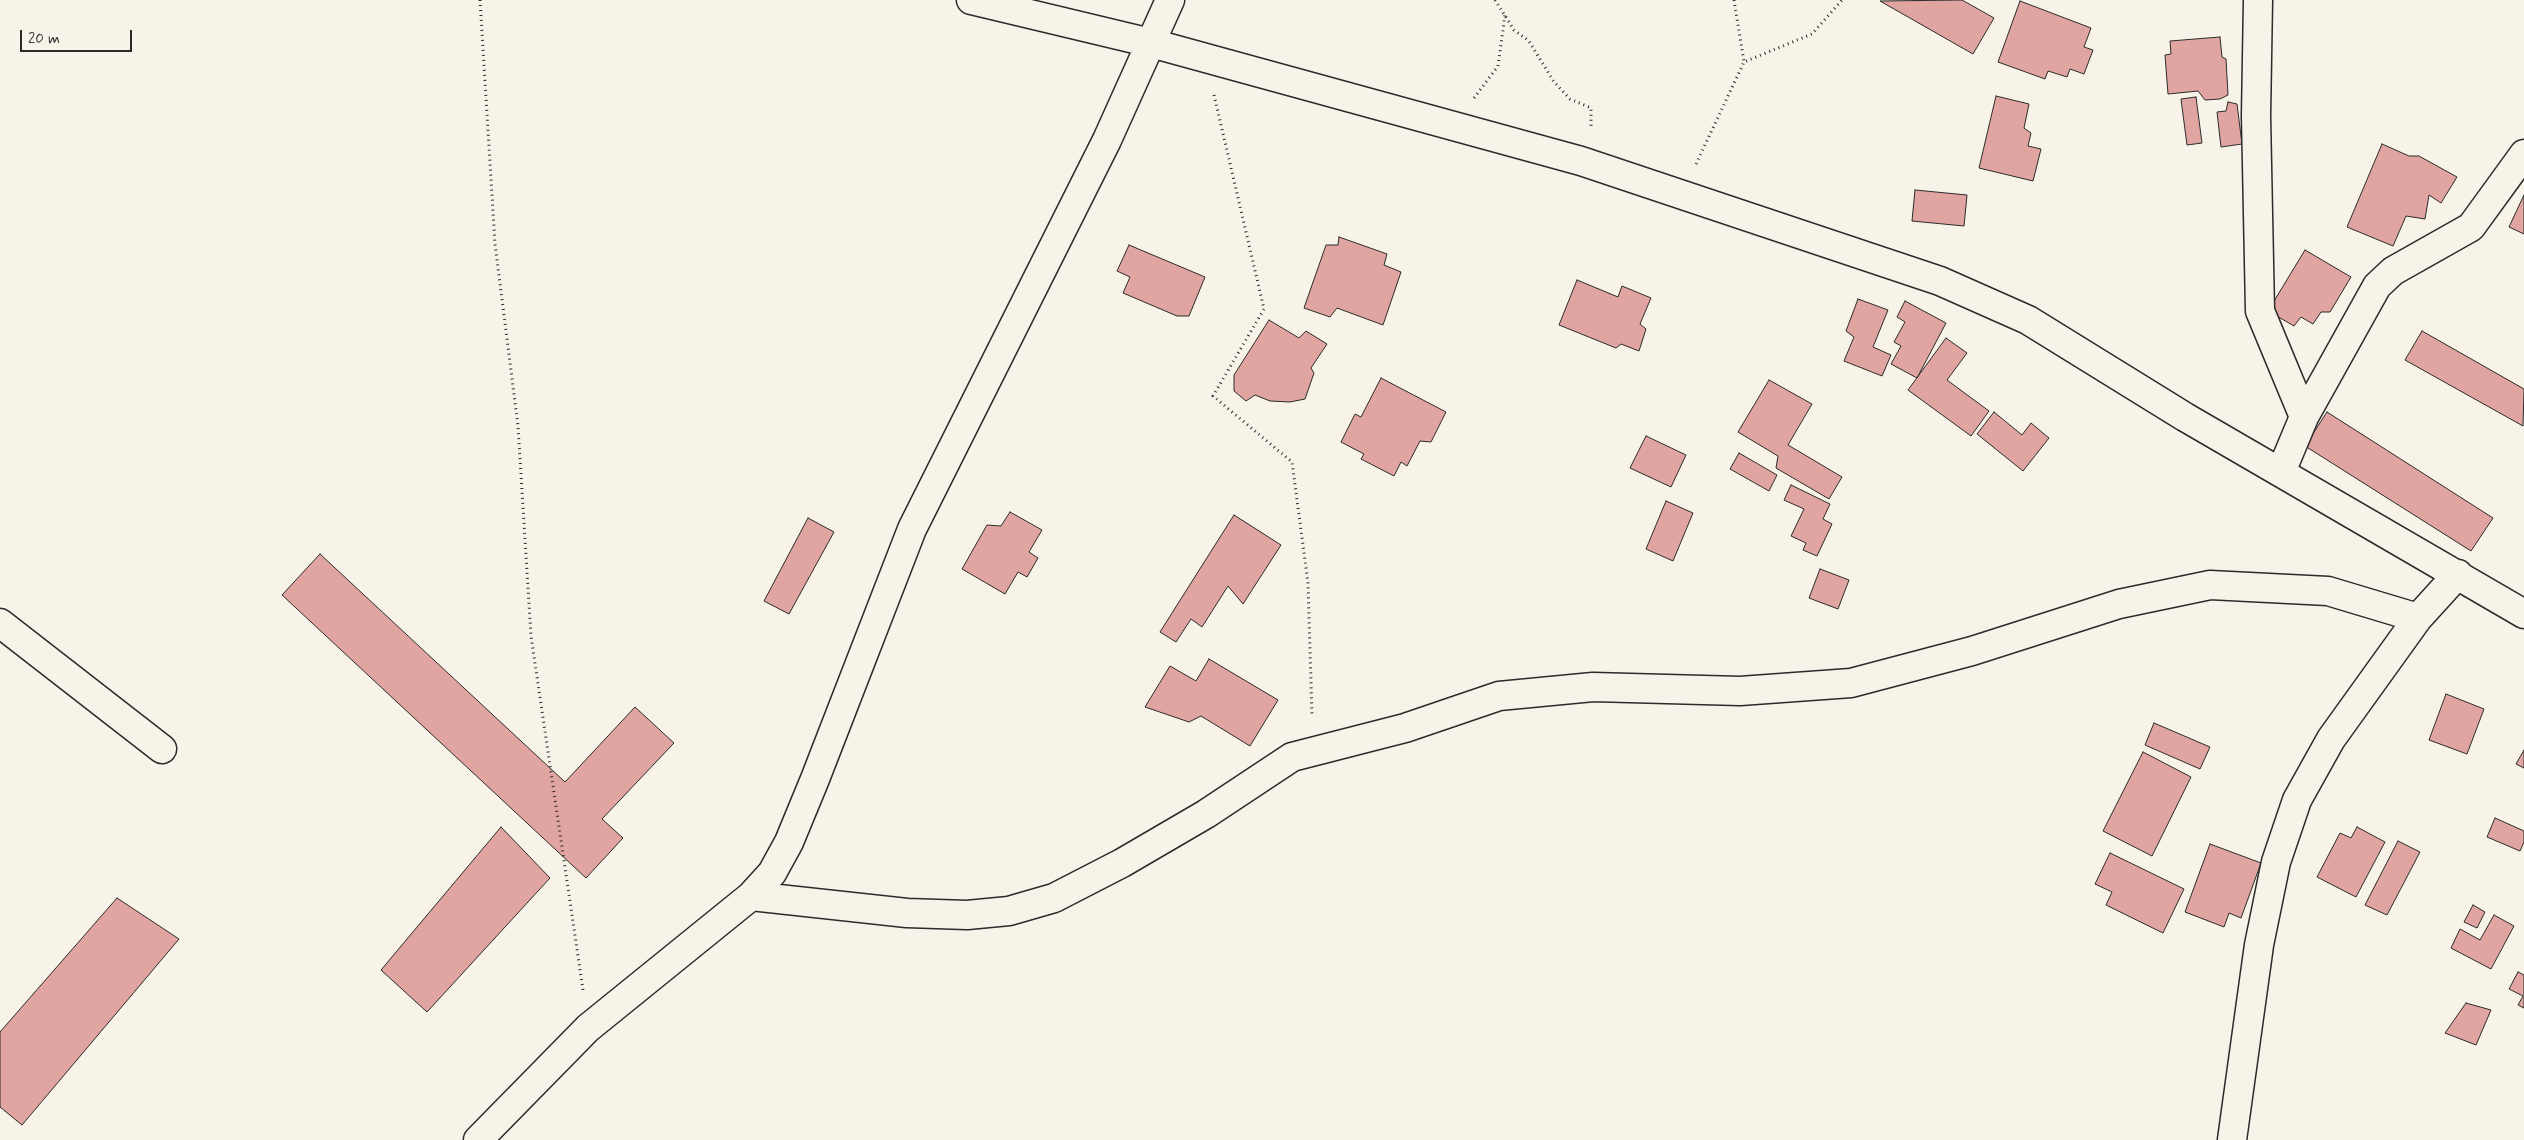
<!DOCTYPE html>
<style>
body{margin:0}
#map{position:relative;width:2524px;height:1140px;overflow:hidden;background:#f7f3e8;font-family:Mynerve,sans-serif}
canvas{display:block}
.scale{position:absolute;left:20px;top:30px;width:112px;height:22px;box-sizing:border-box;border:2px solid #2b2b2b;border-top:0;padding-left:6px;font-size:15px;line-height:18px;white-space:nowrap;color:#2b2b2b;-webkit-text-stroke:4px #f7f3e8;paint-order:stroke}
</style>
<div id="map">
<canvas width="2524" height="1140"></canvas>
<div class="scale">20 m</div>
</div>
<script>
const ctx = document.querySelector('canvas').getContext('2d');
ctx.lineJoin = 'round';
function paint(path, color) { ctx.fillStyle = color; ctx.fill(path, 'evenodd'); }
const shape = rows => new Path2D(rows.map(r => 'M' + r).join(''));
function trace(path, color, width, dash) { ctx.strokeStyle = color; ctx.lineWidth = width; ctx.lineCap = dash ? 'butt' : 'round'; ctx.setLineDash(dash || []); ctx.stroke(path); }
const building = shape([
 [1962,0,1994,18,1973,54,1880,1,1962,0],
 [2020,1,2091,28,2084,47,2093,50,2084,74,2070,69,2067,77,2048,71,2045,79,1998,62,2020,1],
 [2220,37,2222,57,2226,59,2228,95,2220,99,2205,100,2198,91,2168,94,2165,55,2171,54,2170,41,2220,37],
 [1996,96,2029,104,2024,128,2031,133,2028,146,2041,149,2033,181,1979,168,1996,96],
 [2196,97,2202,143,2187,145,2181,99,2196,97],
 [2228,102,2237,104,2242,144,2221,147,2217,112,2226,111,2228,102],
 [2382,144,2409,156,2419,156,2457,177,2441,203,2429,195,2425,219,2406,216,2393,246,2347,227,2382,144],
 [1915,190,1967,195,1964,226,1912,221,1915,190],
 [2524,195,2524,234,2509,227,2524,195],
 [1339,237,1387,254,1384,265,1401,272,1383,325,1337,308,1330,317,1304,308,1326,245,1338,245,1339,237],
 [1129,245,1205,277,1189,316,1177,316,1123,293,1130,277,1117,271,1129,245],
 [2305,250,2351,277,2330,312,2321,312,2313,324,2301,317,2294,326,2268,311,2305,250],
 [1577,280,1618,297,1622,286,1651,298,1640,324,1646,329,1639,351,1621,344,1616,348,1559,325,1577,280],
 [1858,299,1888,310,1873,347,1891,355,1882,376,1844,361,1854,337,1846,331,1858,299],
 [1905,301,1946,323,1917,378,1891,364,1901,346,1894,342,1905,322,1897,317,1905,301],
 [1269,320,1299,338,1306,331,1327,344,1311,368,1314,373,1305,399,1290,402,1270,401,1255,395,1246,401,1234,391,1234,375,1269,320],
 [2422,331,2524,389,2523,426,2405,360,2422,331],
 [1946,338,1967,353,1947,380,1989,411,1971,436,1908,390,1946,338],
 [1381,378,1446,412,1431,442,1420,441,1407,466,1401,462,1394,476,1361,459,1364,454,1341,442,1355,414,1361,417,1381,378],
 [1769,380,1812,404,1788,445,1842,477,1829,499,1776,468,1778,456,1738,432,1769,380],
 [1994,412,2022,435,2031,423,2049,438,2023,471,1977,434,1994,412],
 [2327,412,2493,518,2471,551,2305,446,2327,412],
 [1646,436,1686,455,1671,487,1630,468,1646,436],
 [1739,453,1777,475,1769,491,1730,469,1739,453],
 [1791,485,1830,504,1823,519,1832,524,1817,556,1803,550,1806,543,1791,536,1804,509,1784,500,1791,485],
 [1666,501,1693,513,1673,561,1646,549,1666,501],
 [1010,512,1042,530,1029,552,1038,558,1027,577,1018,572,1005,594,962,569,987,525,1001,526,1010,512],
 [1234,515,1281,545,1243,604,1228,586,1202,627,1191,619,1176,642,1160,632,1234,515],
 [808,518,834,532,789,614,764,601,808,518],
 [320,554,565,782,635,707,674,743,602,819,623,838,586,878,282,595,320,554],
 [1820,569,1849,580,1838,609,1809,598,1820,569],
 [1209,659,1278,700,1250,746,1201,716,1189,722,1145,707,1170,666,1196,681,1209,659],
 [2446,694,2484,709,2467,754,2429,740,2446,694],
 [2154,723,2210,747,2200,769,2145,745,2154,723],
 [2524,750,2524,768,2516,764,2524,750],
 [2143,752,2191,777,2152,856,2103,831,2143,752],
 [2495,818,2524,831,2524,842,2520,851,2487,837,2495,818],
 [501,827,550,878,427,1012,381,970,501,827],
 [2357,827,2385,842,2356,897,2317,877,2340,833,2351,838,2357,827],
 [2398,841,2420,852,2387,915,2365,905,2398,841],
 [2210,844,2261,863,2241,918,2229,913,2224,927,2185,912,2210,844],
 [2110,853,2184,889,2163,933,2106,905,2112,892,2095,884,2110,853],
 [117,898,179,939,22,1125,0,1107,0,1032,117,898],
 [2473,905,2485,912,2477,928,2464,922,2473,905],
 [2494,915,2514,926,2491,969,2451,948,2460,929,2480,940,2494,915],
 [2518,972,2524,975,2524,1008,2518,1005,2523,996,2509,989,2518,972],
 [2466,1003,2491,1010,2476,1045,2445,1033,2466,1003]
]);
paint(building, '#e0a5a1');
trace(building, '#2b2b2b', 1);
const street = shape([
 [971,0,1151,43,1581,161,1940,281,2028,320,2185,417,2524,614],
 [2258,0,2256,116,2260,311,2304,417],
 [2281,472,2304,417,2377,286,2393,271,2471,227,2524,154],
 [0,623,162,749],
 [751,896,907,913,967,915,1009,911,1054,898,1122,863,1206,814,1292,757,1405,728,1499,696,1593,687,1740,691,1851,683,1972,651,2119,604,2210,585,2328,591,2418,618],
 [478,1140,588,1028,751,896,772,873,789,842,815,779,912,529,1107,140,1170,0],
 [2232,1140,2259,945,2276,862,2297,800,2331,739,2418,618,2458,574]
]);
trace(street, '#2b2b2b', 31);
trace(shape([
 [480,0,495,244,518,426,531,636,583,990],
 [1495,0,1514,30,1529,41,1554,82,1570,99,1591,108,1591,129],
 [1734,0,1744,62],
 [1214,95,1264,309,1213,396,1292,462,1308,583,1312,717],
 [1474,98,1498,66,1505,15],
 [1696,164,1744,62,1812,34,1842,0]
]), '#2b2b2b', 3, [1, 4]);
trace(street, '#f7f3e8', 28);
</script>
